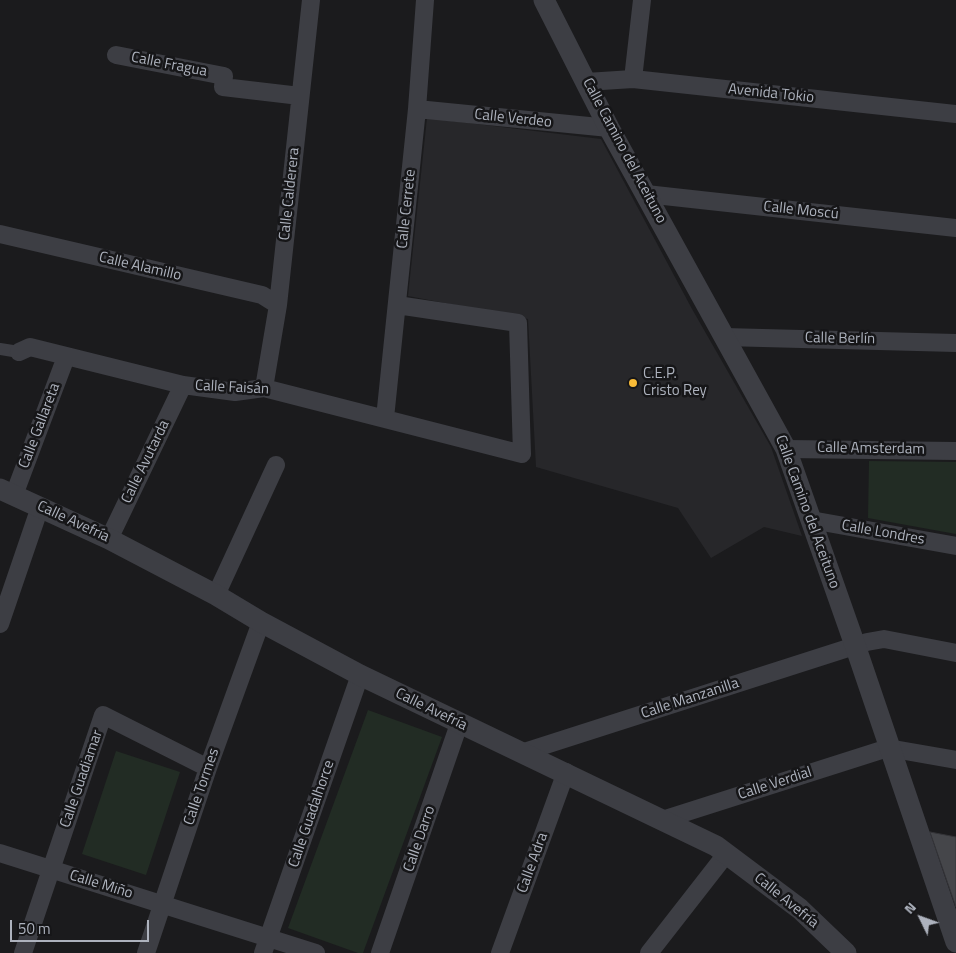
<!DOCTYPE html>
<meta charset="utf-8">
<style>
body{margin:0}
#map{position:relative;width:956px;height:953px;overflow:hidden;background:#1b1b1d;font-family:"Titillium Web",sans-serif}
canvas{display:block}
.north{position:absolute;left:896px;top:893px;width:50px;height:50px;-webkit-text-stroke:4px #161618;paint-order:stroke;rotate:312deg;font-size:14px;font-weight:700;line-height:20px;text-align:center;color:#adb2bd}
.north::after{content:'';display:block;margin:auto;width:18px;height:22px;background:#adb2bd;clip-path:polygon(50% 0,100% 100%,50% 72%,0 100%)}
.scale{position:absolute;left:10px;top:920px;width:139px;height:22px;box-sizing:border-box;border:2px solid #adb2bd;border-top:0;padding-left:6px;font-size:15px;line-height:18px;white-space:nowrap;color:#adb2bd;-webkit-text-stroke:4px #161618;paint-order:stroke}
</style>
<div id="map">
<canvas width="956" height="953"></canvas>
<div class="north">N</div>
<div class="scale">50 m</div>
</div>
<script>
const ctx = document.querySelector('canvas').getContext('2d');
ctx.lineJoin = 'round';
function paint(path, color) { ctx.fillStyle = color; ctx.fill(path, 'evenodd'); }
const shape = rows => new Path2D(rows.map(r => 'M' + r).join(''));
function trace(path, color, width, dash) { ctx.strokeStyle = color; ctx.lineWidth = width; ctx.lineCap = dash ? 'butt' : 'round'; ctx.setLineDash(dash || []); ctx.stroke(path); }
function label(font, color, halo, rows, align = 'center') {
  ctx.font = font + ' "Titillium Web",sans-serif'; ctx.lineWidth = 5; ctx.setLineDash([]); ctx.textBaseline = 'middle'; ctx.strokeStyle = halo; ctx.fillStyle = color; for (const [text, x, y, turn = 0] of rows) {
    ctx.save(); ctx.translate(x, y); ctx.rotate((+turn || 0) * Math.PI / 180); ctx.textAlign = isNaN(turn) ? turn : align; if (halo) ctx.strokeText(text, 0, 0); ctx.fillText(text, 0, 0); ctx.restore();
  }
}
paint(shape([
 [427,118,601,139,692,309,771,447,802,536,764,527,711,558,678,508,536,467,528,319,408,296]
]), '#27272a');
paint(shape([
 [869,461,956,462,956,534,868,518],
 [368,710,442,737,363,953,358,953,288,928],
 [116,751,180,772,146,875,82,854]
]), '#222c24');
const building = shape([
 [930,832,956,837,956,907,930,832]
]);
paint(building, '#45464a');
trace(building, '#353539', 1);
trace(shape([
 [0,349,19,352]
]), '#3d3e44', 12);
trace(shape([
 [116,55,224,76,223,87,300,96],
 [633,79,642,0],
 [586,82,633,79,956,114],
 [417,109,609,128],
 [646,194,956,228],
 [0,234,262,295,278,305],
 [724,337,956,343],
 [19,352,30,347,183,385,235,392,264,388,522,454,518,323,397,305],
 [264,388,278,305,311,0],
 [385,418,417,109,425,0],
 [786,449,956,451],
 [14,495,66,357],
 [811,520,956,546],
 [109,539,183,385],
 [216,595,276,465],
 [0,624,40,507],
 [524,752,867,642,884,639,956,653],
 [662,820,888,748,956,760],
 [0,853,316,953],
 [23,953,103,715,208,768],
 [146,953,208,768,261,622],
 [263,953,360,675],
 [380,953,459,724],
 [500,953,566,772],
 [649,953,727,853]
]), '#3d3e44', 18);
trace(shape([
 [544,0,609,128,786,449,855,645,956,942],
 [0,489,109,539,216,595,261,622,360,675,716,846,800,909,846,953]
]), '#3d3e44', 21);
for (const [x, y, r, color] of [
 [633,383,5,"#f9bb37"]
]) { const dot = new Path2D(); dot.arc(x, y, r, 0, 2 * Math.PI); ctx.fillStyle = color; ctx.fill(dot); trace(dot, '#161618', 2); }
label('15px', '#adb2bd', '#161618', [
 ["Calle Fragua",169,65,11],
 ["Avenida Tokio",771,94,6],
 ["Calle Verdeo",513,119,6],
 ["Calle Camino del Aceituno",624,151,62],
 ["Calle Calderera",290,194,-84],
 ["Calle Cerrete",407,209,-84],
 ["Calle Moscú",801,211,6],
 ["Calle Alamillo",140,267,13],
 ["Calle Berlín",840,339,1],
 ["Calle Faisán",232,388,3],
 ["Calle Gallareta",40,426,-69],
 ["Calle Amsterdam",871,449,1],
 ["Calle Avutarda",146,462,-64],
 ["Calle Camino del Aceituno",807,512,70],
 ["Calle Avefría",73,522,25],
 ["Calle Londres",883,533,10],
 ["Calle Manzanilla",690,699,-18],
 ["Calle Avefría",431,710,26],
 ["Calle Guadiamar",82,779,-71],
 ["Calle Verdial",775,784,-18],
 ["Calle Tormes",202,787,-71],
 ["Calle Guadalhorce",312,814,-71],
 ["Calle Darro",420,839,-71],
 ["Calle Adra",533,863,-70],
 ["Calle Miño",101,885,17],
 ["Calle Avefría",786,901,39]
]);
label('15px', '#adb2bd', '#161618', [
 ["C.E.P.",643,374],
 ["Cristo Rey",643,391]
], 'left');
</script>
